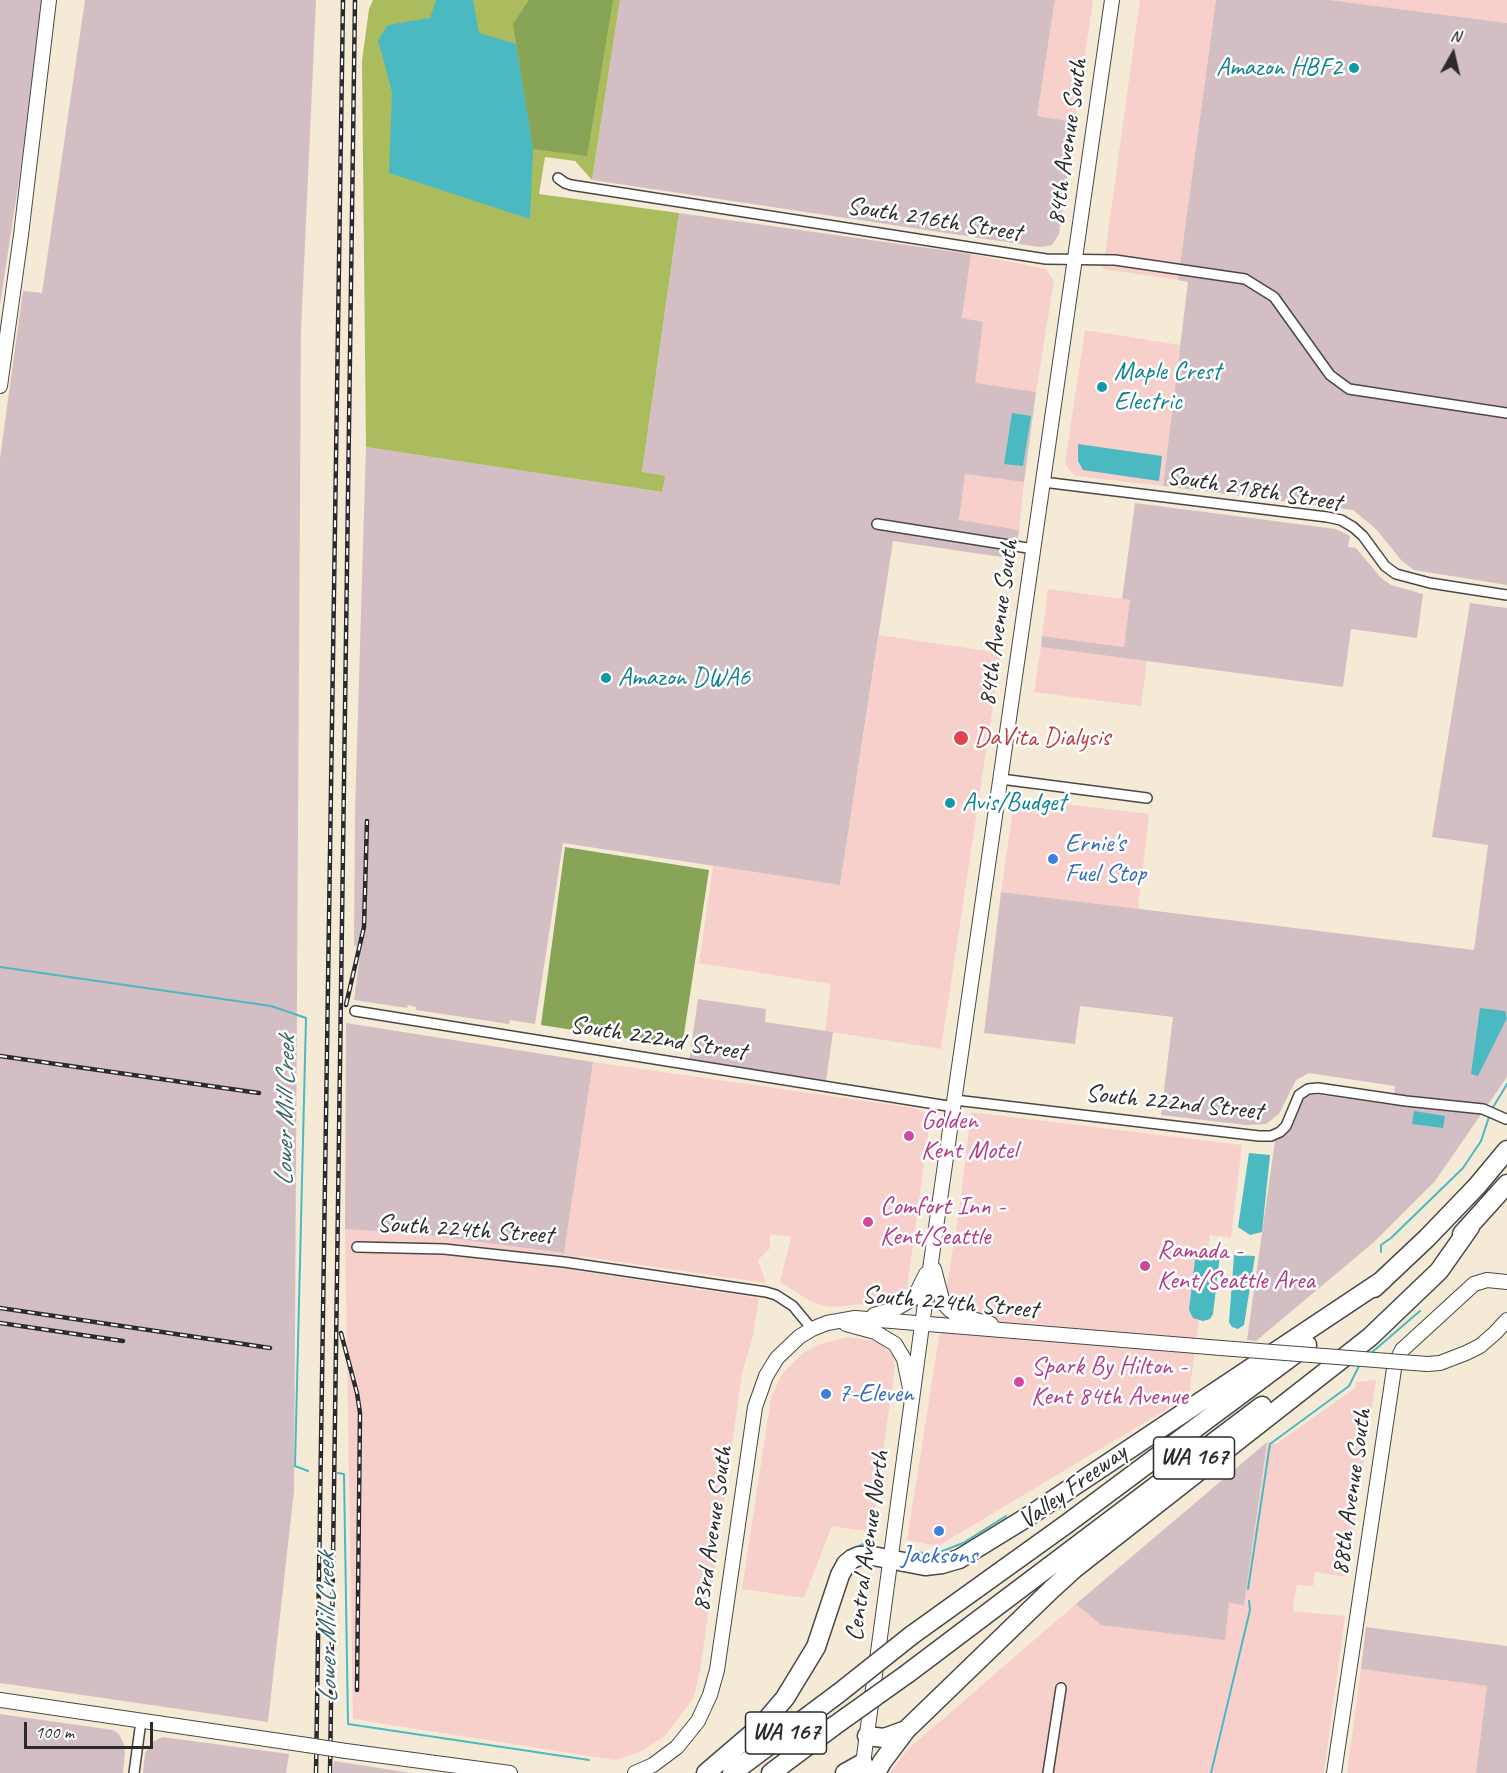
<!DOCTYPE html>
<style>
body{margin:0}
#map{position:relative;width:1507px;height:1773px;overflow:hidden;background:#f5ead6;font-family:Caveat,sans-serif}
canvas{display:block}
.north{position:absolute;left:1423px;top:24px;width:60px;height:60px;-webkit-text-stroke:4px #fff;paint-order:stroke;rotate:8deg;font-size:16px;font-weight:700;line-height:24px;text-align:center;color:#2b2b2b}
.north::after{content:'';display:block;margin:auto;width:21px;height:27px;background:#2b2b2b;clip-path:polygon(50% 0,100% 100%,50% 72%,0 100%)}
.scale{position:absolute;left:24px;top:1722px;width:129px;height:27px;box-sizing:border-box;border:3px solid #2b2b2b;border-top:0;padding-left:8px;font-size:18px;line-height:21px;white-space:nowrap;color:#2b2b2b;-webkit-text-stroke:4px #fff;paint-order:stroke}
</style>
<div id="map">
<canvas width="1507" height="1773"></canvas>
<div class="north">N</div>
<div class="scale">100 m</div>
</div>
<script>
const ctx = document.querySelector('canvas').getContext('2d');
ctx.lineJoin = 'round';
function paint(path, color) { ctx.fillStyle = color; ctx.fill(path, 'evenodd'); }
const shape = rows => new Path2D(rows.map(r => 'M' + r).join(''));
function trace(path, color, width, dash) { ctx.strokeStyle = color; ctx.lineWidth = width; ctx.lineCap = dash ? 'butt' : 'round'; ctx.setLineDash(dash || []); ctx.stroke(path); }
function label(font, color, halo, rows, align = 'center') {
  ctx.font = font + ' Caveat,sans-serif'; ctx.lineWidth = 5; ctx.setLineDash([]); ctx.textBaseline = 'middle'; ctx.strokeStyle = halo; ctx.fillStyle = color; for (const [text, x, y, turn = 0] of rows) {
    ctx.save(); ctx.translate(x, y); ctx.rotate((+turn || 0) * Math.PI / 180); ctx.textAlign = isNaN(turn) ? turn : align; if (halo) ctx.strokeText(text, 0, 0); ctx.fillText(text, 0, 0); ctx.restore();
  }
}
paint(shape([
 [1055,0,1093,0,1075,122,1037,116],
 [1140,0,1216,0,1178,280,1103,269],
 [1329,0,1507,0,1507,23],
 [971,254,1046,269,1054,281,1036,392,974,384,983,322,962,319],
 [1085,330,1180,345,1163,486,1076,476,1069,470,1065,463],
 [965,474,1024,482,1019,530,959,521],
 [1048,589,1131,600,1124,647,1042,636],
 [879,635,1001,653,941,1049,825,1031,831,984,699,963,713,866,840,885],
 [1041,647,1147,661,1141,706,1034,692],
 [1015,798,1149,814,1138,909,1001,892],
 [593,1062,915,1108,926,1113,930,1120,907,1289,891,1300,875,1303,829,1307,812,1302,780,1282,791,1237,770,1234,770,1248,758,1260,766,1283,580,1256,578,1271,759,1298,753,1336,742,1373,700,1671,694,1697,665,1736,640,1752,615,1760,353,1719,345,1229,419,1234,564,1253],
 [971,1112,1242,1145,1231,1238,1210,1235,1189,1396,938,1546,907,1540,960,1204],
 [848,1337,879,1342,893,1356,895,1366,872,1532,832,1526,804,1598,742,1589,771,1398,782,1374,803,1353,820,1344],
 [1376,1380,1346,1577,1315,1572,1313,1586,1297,1585,1294,1599,1293,1611,1345,1616,1324,1773,890,1773,908,1749,1076,1604,1101,1625,1229,1603,1244,1604,1267,1442,1276,1444,1355,1388,1356,1382],
 [1361,1669,1487,1686,1476,1773,1347,1773]
]), '#f7d0cc');
paint(shape([
 [0,0,44,0,29,113,0,305],
 [85,0,316,0,301,331,294,1491,268,1722,0,1683,0,458,23,291,42,293],
 [620,0,1055,0,1037,116,1075,122,1059,234,1052,245,1040,247,592,180],
 [1216,0,1329,0,1507,23,1507,585,1414,570,1402,561,1376,529,1353,510,1163,486,1188,282,1178,280],
 [679,213,971,254,962,318,983,322,975,383,1036,392,1024,482,965,474,959,520,1019,530,1015,559,893,541,840,885,563,843,535,1024,510,1020,509,1024,416,1010,416,1007,408,1005,407,1008,354,1000,361,947,354,946,355,812,366,447,662,492,642,472],
 [1135,503,1336,529,1350,536,1348,547,1356,548,1381,578,1391,585,1423,594,1417,638,1351,629,1343,687,1041,647,1042,636,1124,647,1130,600,1122,599],
 [1470,603,1507,608,1507,1077,1435,1181,1374,1242,1256,1341,1247,1340,1275,1141,1287,1132,1295,1120,1300,1103,1304,1097,1313,1094,1393,1105,1395,1086,1309,1073,1296,1080,1279,1114,1266,1124,1246,1125,1161,1115,1173,1017,1080,1006,1075,1044,984,1033,1001,892,1474,950,1488,845,1432,837],
 [698,999,766,1009,765,1022,833,1032,826,1081,689,1061],
 [346,1023,593,1062,564,1253,419,1234,345,1229],
 [1267,1442,1244,1605,1229,1603,1225,1640,1101,1625,1076,1604],
 [1366,1627,1507,1646,1507,1773,1476,1773,1487,1686,1361,1669],
 [0,1714,113,1730,119,1734,124,1744,125,1753,123,1773,0,1773],
 [162,1737,289,1754,286,1773,143,1773,145,1754,151,1743],
 [334,1761,411,1773,333,1773]
]), '#d2bec3');
paint(shape([
 [373,0,620,0,592,180,575,161,545,157,539,194,679,213,642,472,665,476,662,492,366,447,362,61,369,9]
]), '#abbc5f');
paint(shape([
 [529,0,613,0,587,156,533,149,513,24],
 [565,847,709,870,682,1047,541,1025]
]), '#88a456');
paint(shape([
 [436,0,473,0,479,33,516,44,533,149,530,219,389,173,392,92,378,40,388,25,430,18],
 [1012,413,1031,416,1023,466,1004,464],
 [1078,444,1162,456,1159,481,1083,470,1078,461],
 [1480,1008,1505,1011,1507,1018,1478,1076,1471,1074],
 [1414,1111,1445,1116,1443,1128,1412,1124],
 [1249,1153,1270,1155,1262,1232,1250,1235,1238,1227],
 [1196,1251,1220,1255,1213,1314,1210,1319,1203,1321,1193,1318,1189,1310],
 [1234,1255,1255,1256,1244,1325,1238,1329,1232,1327,1229,1322]
]), '#4ab9c2');
trace(shape([
 [0,967,271,1006,306,1018,295,1466,308,1471],
 [1492,1109,1507,1084],
 [1381,1252,1381,1245,1391,1238,1463,1168,1481,1141,1490,1114],
 [1370,1354,1420,1311],
 [338,1473,344,1474,348,1724,589,1760],
 [854,1549,869,1541],
 [915,1552,935,1554,963,1543,1006,1516],
 [1248,1589,1270,1444,1349,1386,1360,1364],
 [1211,1773,1250,1610,1249,1601]
]), '#4ab9c2', 2);
const street = shape([
 [558,178,565,183,571,185,1046,259,1115,260,1245,279,1274,297,1330,375,1349,389,1507,413],
 [1043,482,1327,517,1341,520,1353,527,1363,536,1385,566,1396,574,1430,583,1507,595],
 [877,524,1034,549],
 [1001,779,1147,798],
 [355,1011,954,1107],
 [955,1100,1259,1136,1271,1136,1280,1132,1286,1126,1299,1095,1308,1089,1318,1088,1406,1101,1483,1109,1506,1119],
 [357,1247,444,1249,564,1262,766,1292,776,1295,793,1306,812,1329],
 [134,1773,141,1721],
 [1048,1773,1061,1688]
]);
const secondary = shape([
 [0,386,21,235,49,0],
 [934,1269,943,1303,950,1310,957,1315,991,1324],
 [874,1315,897,1308,914,1298,926,1274],
 [846,1324,875,1332,895,1344,904,1359,910,1388],
 [1427,1364,1440,1363,1466,1353,1480,1346,1495,1333,1507,1320],
 [0,1700,307,1745],
 [346,1751,510,1773],
 [862,1771,922,1325,1112,0],
 [635,1773,653,1765,677,1747,698,1721,710,1695,717,1670,755,1407,766,1376,777,1358,799,1337,812,1329,827,1323,855,1318,1221,1348],
 [1334,1773,1394,1369,1398,1358,1402,1350,1474,1284,1487,1280,1507,1282]
]);
const highway = shape([
 [1462,1234,1507,1184],
 [1374,1288,1427,1238,1477,1186,1507,1150],
 [912,1635,1068,1523,1307,1345],
 [907,1674,1262,1406],
 [867,1736,884,1738,906,1730],
 [706,1773,762,1725,785,1698,816,1647,840,1575,846,1564,852,1559,859,1556,873,1556,925,1566,942,1564,959,1559,1029,1516,1383,1280],
 [732,1773,839,1693],
 [771,1773,834,1726],
 [845,1773,863,1763],
 [876,1773,882,1762,906,1730,1052,1589,1074,1569,1370,1337,1439,1271,1470,1227]
]);
trace(street, '#494845', 12);
trace(secondary, '#494845', 16);
trace(highway, '#494845', 21);
trace(street, '#fff', 9);
trace(secondary, '#fff', 14);
trace(highway, '#fff', 18);
const rail = shape([
 [346,1005,364,927,367,821],
 [0,1056,259,1093],
 [0,1308,270,1348],
 [0,1323,123,1341],
 [341,1333,357,1393,360,1413,357,1690],
 [316,1773,343,0],
 [330,1773,355,0]
]);
trace(rail, '#2b2b2b', 4.5);
trace(rail, '#fff', 2, [7]);
const secondaryBridge = shape([
 [1221,1348,1427,1364],
 [307,1745,346,1751]
]);
const highwayBridge = shape([
 [839,1693,912,1635],
 [834,1726,907,1674]
]);
trace(secondaryBridge, '#494845', 16, []);
trace(highwayBridge, '#494845', 21, []);
trace(secondaryBridge, '#fff', 14);
trace(highwayBridge, '#fff', 18);
for (const [x, y, r, color] of [
 [1354,68,6,"#0f9aa8"],
 [1102,387,6,"#0f9aa8"],
 [606,678,6,"#0f9aa8"],
 [961,738,8,"#e0444e"],
 [950,803,6,"#0f9aa8"],
 [1053,859,6,"#3f7fe0"],
 [909,1136,6,"#d1479c"],
 [868,1222,6,"#d1479c"],
 [1145,1266,6,"#d1479c"],
 [1019,1382,6,"#d1479c"],
 [826,1394,6,"#3f7fe0"],
 [939,1531,6,"#3f7fe0"]
]) { const dot = new Path2D(); dot.arc(x, y, r, 0, 2 * Math.PI); ctx.fillStyle = color; ctx.fill(dot); trace(dot, '#fff', 2); }
for (const [x, y, w] of [
 [1194,1458,81],
 [786,1733,81]
]) { const box = new Path2D(); box.roundRect(x - w / 2, y - 21, w, 42, 4.5); ctx.fillStyle = '#fff'; ctx.fill(box); trace(box, '#2b2b2b', 1.5); }
label('bold 24px', '#2b2b2b', null, [
 ["WA 167",1194,1458],
 ["WA 167",786,1733]
]);
label('26px', '#0d838f', '#fff', [
 ["Amazon HBF2",1342,68,"right"],
 ["Maple Crest",1114,372],
 ["Electric",1114,402],
 ["Amazon DWA6",618,678],
 ["Avis/Budget",962,803]
], 'left');
label('26px', '#2b2b2b', '#fff', [
 ["84th Avenue South",1068,142,-82],
 ["South 216th Street",934,220,9],
 ["South 218th Street",1254,490,9],
 ["84th Avenue South",999,623,-82],
 ["South 222nd Street",658,1039,9],
 ["South 222nd Street",1174,1103,6],
 ["South 224th Street",465,1230,4],
 ["South 224th Street",950,1303,5],
 ["Valley Freeway",1073,1487,-36],
 ["88th Avenue South",1352,1492,-82],
 ["83rd Avenue South",713,1529,-82],
 ["Central Avenue North",868,1546,-82]
]);
label('26px', '#be3a42', '#fff', [
 ["DaVita Dialysis",974,738]
], 'left');
label('26px', '#366cbe', '#fff', [
 ["Ernie's",1065,844],
 ["Fuel Stop",1065,874],
 ["7-Eleven",838,1394],
 ["Jacksons",939,1556,"center"]
], 'left');
label('26px', '#b23c85', '#fff', [
 ["Golden",921,1121],
 ["Kent Motel",921,1151],
 ["Comfort Inn -",880,1207],
 ["Kent/Seattle",880,1237],
 ["Ramada -",1157,1251],
 ["Kent/Seattle Area",1157,1281],
 ["Spark By Hilton -",1031,1367],
 ["Kent 84th Avenue",1031,1397]
], 'left');
label('italic 27px', '#376467', '#fff', [
 ["Lower Mill Creek",286,1111,-89],
 ["Lower Mill Creek",328,1628,-91]
]);
</script>
